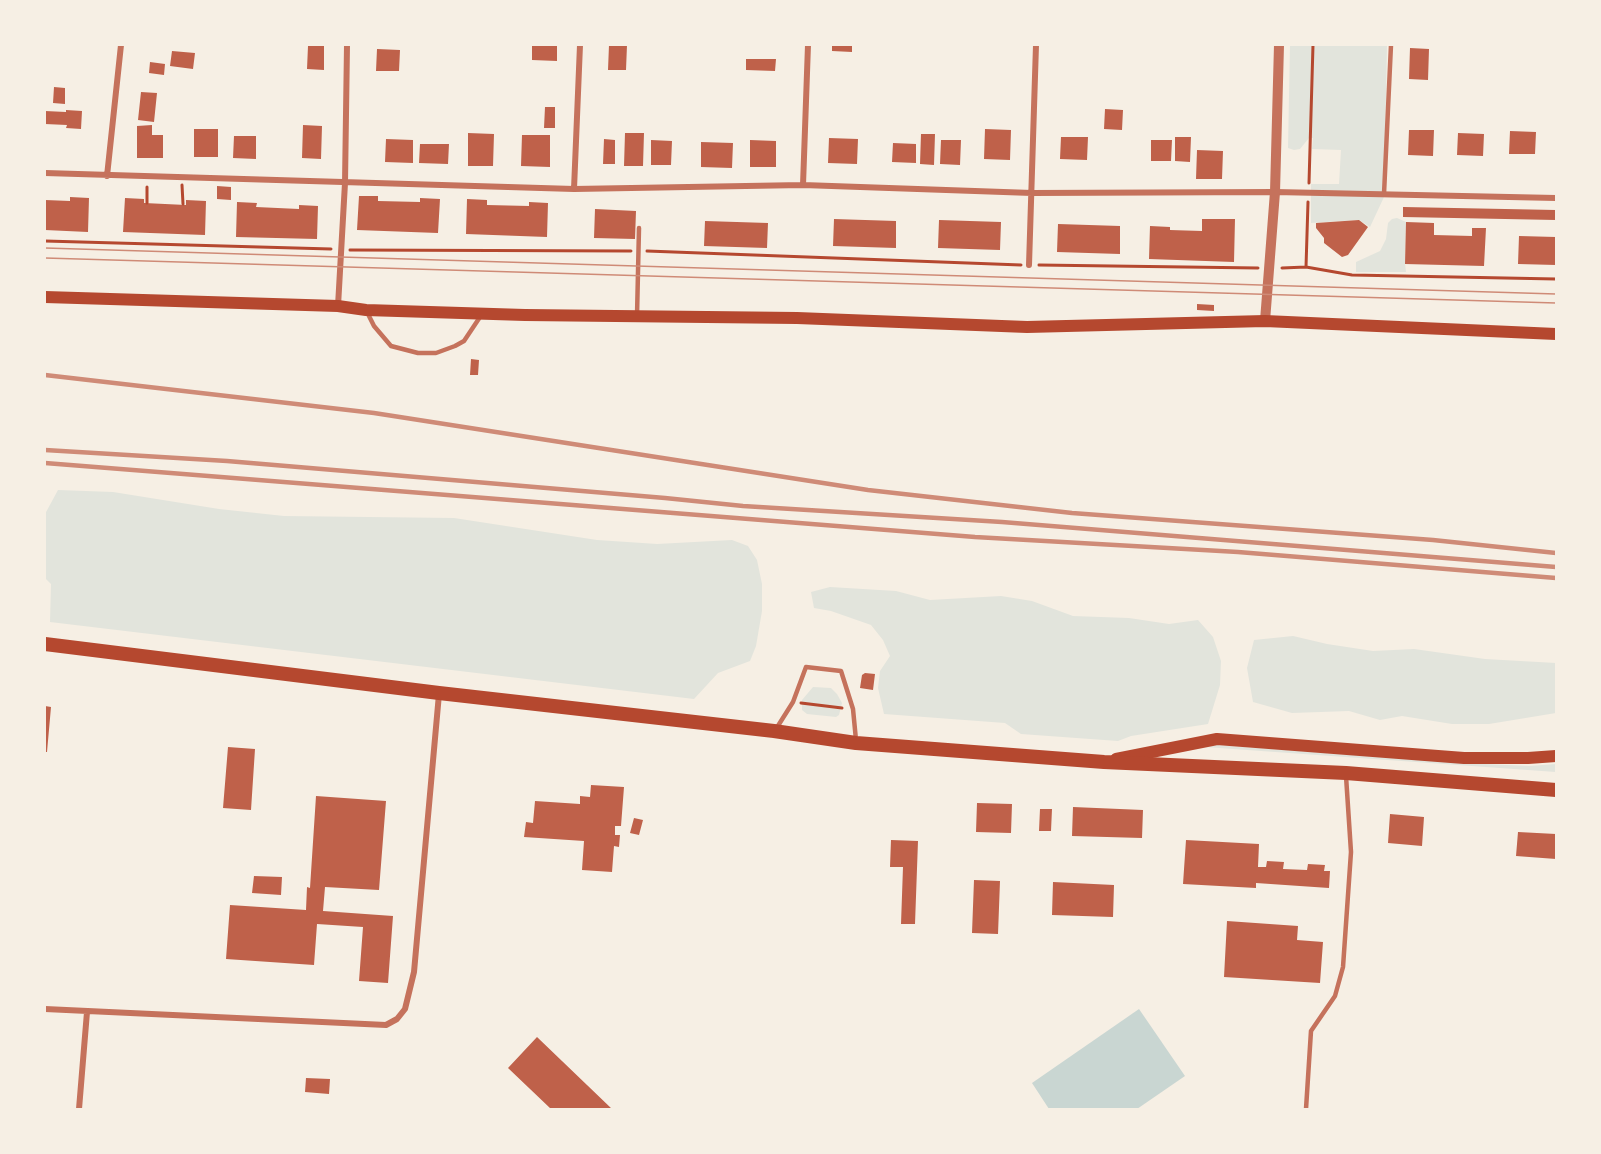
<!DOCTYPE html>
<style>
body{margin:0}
#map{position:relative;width:1601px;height:1154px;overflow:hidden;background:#f6efe4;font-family:Barlow,sans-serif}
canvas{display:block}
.frame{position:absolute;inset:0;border:46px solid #f6efe4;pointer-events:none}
</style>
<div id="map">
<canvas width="1601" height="1154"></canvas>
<div class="frame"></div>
</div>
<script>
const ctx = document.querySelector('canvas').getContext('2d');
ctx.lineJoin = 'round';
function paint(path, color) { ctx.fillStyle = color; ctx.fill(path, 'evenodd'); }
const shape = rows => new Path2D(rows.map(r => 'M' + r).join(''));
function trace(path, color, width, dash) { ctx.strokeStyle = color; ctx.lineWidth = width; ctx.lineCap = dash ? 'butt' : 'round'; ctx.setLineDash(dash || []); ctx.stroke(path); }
paint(shape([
 [1290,45,1387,45,1384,197,1370,227,1359,220,1311,223,1311,184,1339,184,1341,150,1312,149,1313,138,1309,138,1300,149,1294,150,1288,148],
 [1397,218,1406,222,1405,263,1406,272,1356,272,1356,262,1380,251,1386,239,1388,223,1392,219],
 [58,490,113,492,219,509,284,516,454,518,597,540,657,544,732,540,748,546,757,560,762,584,762,611,756,646,750,661,718,673,694,699,50,622,51,584,45,578,45,514],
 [830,587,896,591,930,600,1001,596,1032,601,1073,616,1129,618,1169,624,1198,620,1213,637,1221,661,1220,685,1208,724,1131,736,1118,741,1021,734,1005,723,884,714,878,688,880,671,890,656,883,640,871,625,831,611,814,608,811,592],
 [1293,636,1327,644,1373,651,1414,649,1485,659,1556,663,1556,713,1489,724,1452,724,1402,716,1380,720,1349,711,1292,713,1253,702,1247,668,1254,640],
 [813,687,831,688,837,694,842,703,839,715,836,717,807,714,802,710,802,700],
 [1217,745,1464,763,1529,766,1556,764,1556,772,1205,747]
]), '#e2e4dc');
paint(shape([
 [1139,1009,1185,1076,1137,1109,1049,1109,1032,1083]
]), '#c9d6d2');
paint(shape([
 [532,45,557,45,557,61,532,60],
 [609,45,627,45,626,70,608,70],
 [832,45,852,45,852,52,832,51],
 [308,46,324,46,324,70,307,69],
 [1410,48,1429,49,1428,80,1409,79],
 [377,49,400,50,399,71,376,71],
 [172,51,195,53,193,69,170,66],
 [746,59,776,59,775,71,746,70],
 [150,62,165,64,164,75,149,73],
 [54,87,65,88,65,104,53,103],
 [141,92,157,93,154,122,138,120],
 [545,107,555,107,555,128,544,128],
 [1105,109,1123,110,1122,130,1104,129],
 [66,110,82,111,81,129,66,128,67,125,45,124,45,111,66,112],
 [152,125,152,135,163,135,163,158,137,158,137,126],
 [303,125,322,126,321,159,302,158],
 [194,129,218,129,218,157,194,157],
 [985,129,1011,130,1010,160,984,159],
 [1409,130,1434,130,1433,156,1408,155],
 [1510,131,1536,132,1535,154,1509,154],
 [468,133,494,134,493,166,468,166],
 [625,133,644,133,643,166,624,166],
 [1458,133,1484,134,1483,156,1457,155],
 [921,134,935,134,934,165,920,164],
 [522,135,550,135,550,167,521,166],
 [234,136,256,136,256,159,233,158],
 [1061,137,1088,137,1087,160,1060,159],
 [1175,137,1191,137,1190,162,1175,161],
 [829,138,858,139,857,164,828,163],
 [386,139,413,140,413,163,385,162],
 [604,139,615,140,615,164,603,164],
 [651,140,672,141,671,165,651,165],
 [750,140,776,141,776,167,750,167],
 [941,140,961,140,960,165,940,164],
 [1151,140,1172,140,1171,161,1151,161],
 [701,142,733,143,732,168,701,167],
 [893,143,916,144,916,163,892,162],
 [420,144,449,144,448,164,419,163],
 [1197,150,1223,151,1222,179,1196,179],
 [217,186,231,187,231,200,217,199],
 [359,196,378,196,378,201,420,202,420,198,440,199,438,233,357,230],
 [70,197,89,198,88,232,45,230,45,200,70,201],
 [125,198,144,199,144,203,186,205,186,200,206,201,205,235,123,232],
 [467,199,487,200,487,205,529,206,529,202,548,203,547,237,466,234],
 [237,202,257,203,256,207,299,209,299,205,318,206,317,239,236,237],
 [1403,207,1556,210,1556,220,1403,217],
 [595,209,636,211,635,239,594,238],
 [834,219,896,221,896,248,833,246],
 [1202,219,1235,219,1234,262,1149,259,1150,226,1170,227,1170,230,1202,231],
 [939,220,1001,222,1000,250,938,248],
 [1359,220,1368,227,1348,255,1342,257,1324,243,1324,238,1316,228,1316,223],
 [705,221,768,223,767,248,704,246],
 [1406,222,1434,223,1434,235,1472,236,1472,228,1486,228,1484,266,1405,264],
 [1058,224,1120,226,1120,254,1057,252],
 [1519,236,1556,237,1556,265,1518,264],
 [1197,304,1214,305,1214,311,1197,310],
 [471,359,479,360,478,375,470,375],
 [865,673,875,674,873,690,860,688,862,675],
 [45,706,51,707,47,752,45,752],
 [228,747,255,749,251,810,223,808],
 [591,785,624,787,621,826,615,826,615,835,620,835,619,847,614,846,612,872,582,870,584,841,524,837,526,822,533,823,535,801,580,804,580,796,590,797],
 [316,796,386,801,379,890,325,887,323,911,393,916,388,983,359,981,363,927,317,924,314,965,226,959,230,905,306,910,307,887,310,888],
 [977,803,1012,804,1011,833,976,832],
 [1073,807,1143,810,1142,838,1072,836],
 [1040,809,1052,809,1051,831,1039,831],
 [1390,814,1424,817,1422,846,1388,843],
 [634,818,643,820,639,835,630,833],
 [1518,832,1556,834,1556,859,1516,856],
 [891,840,918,841,915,924,901,924,903,867,890,867],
 [1186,840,1259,844,1258,867,1266,867,1267,861,1284,862,1283,869,1307,870,1308,864,1325,865,1324,871,1330,871,1329,888,1256,883,1256,888,1183,884],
 [254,876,282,877,281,895,252,893],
 [974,880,1000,881,998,934,972,933],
 [1053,882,1114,885,1113,917,1052,915],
 [1227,921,1298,926,1297,940,1323,942,1320,983,1224,977],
 [537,1037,612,1109,551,1109,508,1068],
 [306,1078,330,1079,329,1094,305,1092]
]), '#bf614a');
trace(shape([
 [1309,183,1313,45],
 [182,185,183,204],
 [147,203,147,187],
 [45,241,331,249],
 [350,250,631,251],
 [647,251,1021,265],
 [1039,265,1258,268],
 [1306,267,1352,275,1556,279],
 [1282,268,1306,267,1308,202],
 [801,703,842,708]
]), '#b5482f', 3);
trace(shape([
 [1384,194,1391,45],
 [367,312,374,326,391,346,418,353,436,353,455,346,464,341,480,317],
 [637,316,639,228],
 [776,729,793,702,806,667,841,671,853,709,856,740],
 [1306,1109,1311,1031,1335,996,1343,967,1351,852,1346,776]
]), '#c5725c', 4.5);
trace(shape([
 [45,173,574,189,803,185,1032,193,1275,192,1556,198],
 [107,176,121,45],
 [803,185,808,45],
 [574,189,580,45],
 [1029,265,1036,45],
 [338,306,345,183,347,45],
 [45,1009,386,1025,397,1019,405,1009,414,972,439,694],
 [79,1109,87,1012]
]), '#c5725c', 6);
trace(shape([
 [1265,321,1275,192,1279,45]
]), '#c5725c', 10);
trace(shape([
 [45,297,338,306,366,310,525,315,797,318,1027,327,1265,321,1556,334],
 [1116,759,1217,739,1464,758,1528,758,1556,756]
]), '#b5482f', 12);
trace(shape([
 [45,644,439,693,774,731,856,743,1104,762,1346,773,1556,790]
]), '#b5482f', 14);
trace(shape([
 [45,248,1556,294],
 [45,258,1556,303]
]), '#cf8b77', 1.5);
trace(shape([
 [45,375,374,413,868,490,1072,513,1433,540,1556,553],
 [45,450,227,461,665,498,743,506,1002,522,1556,567],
 [45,463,975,537,1238,552,1556,578]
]), '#cf8b77', 4.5);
</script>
